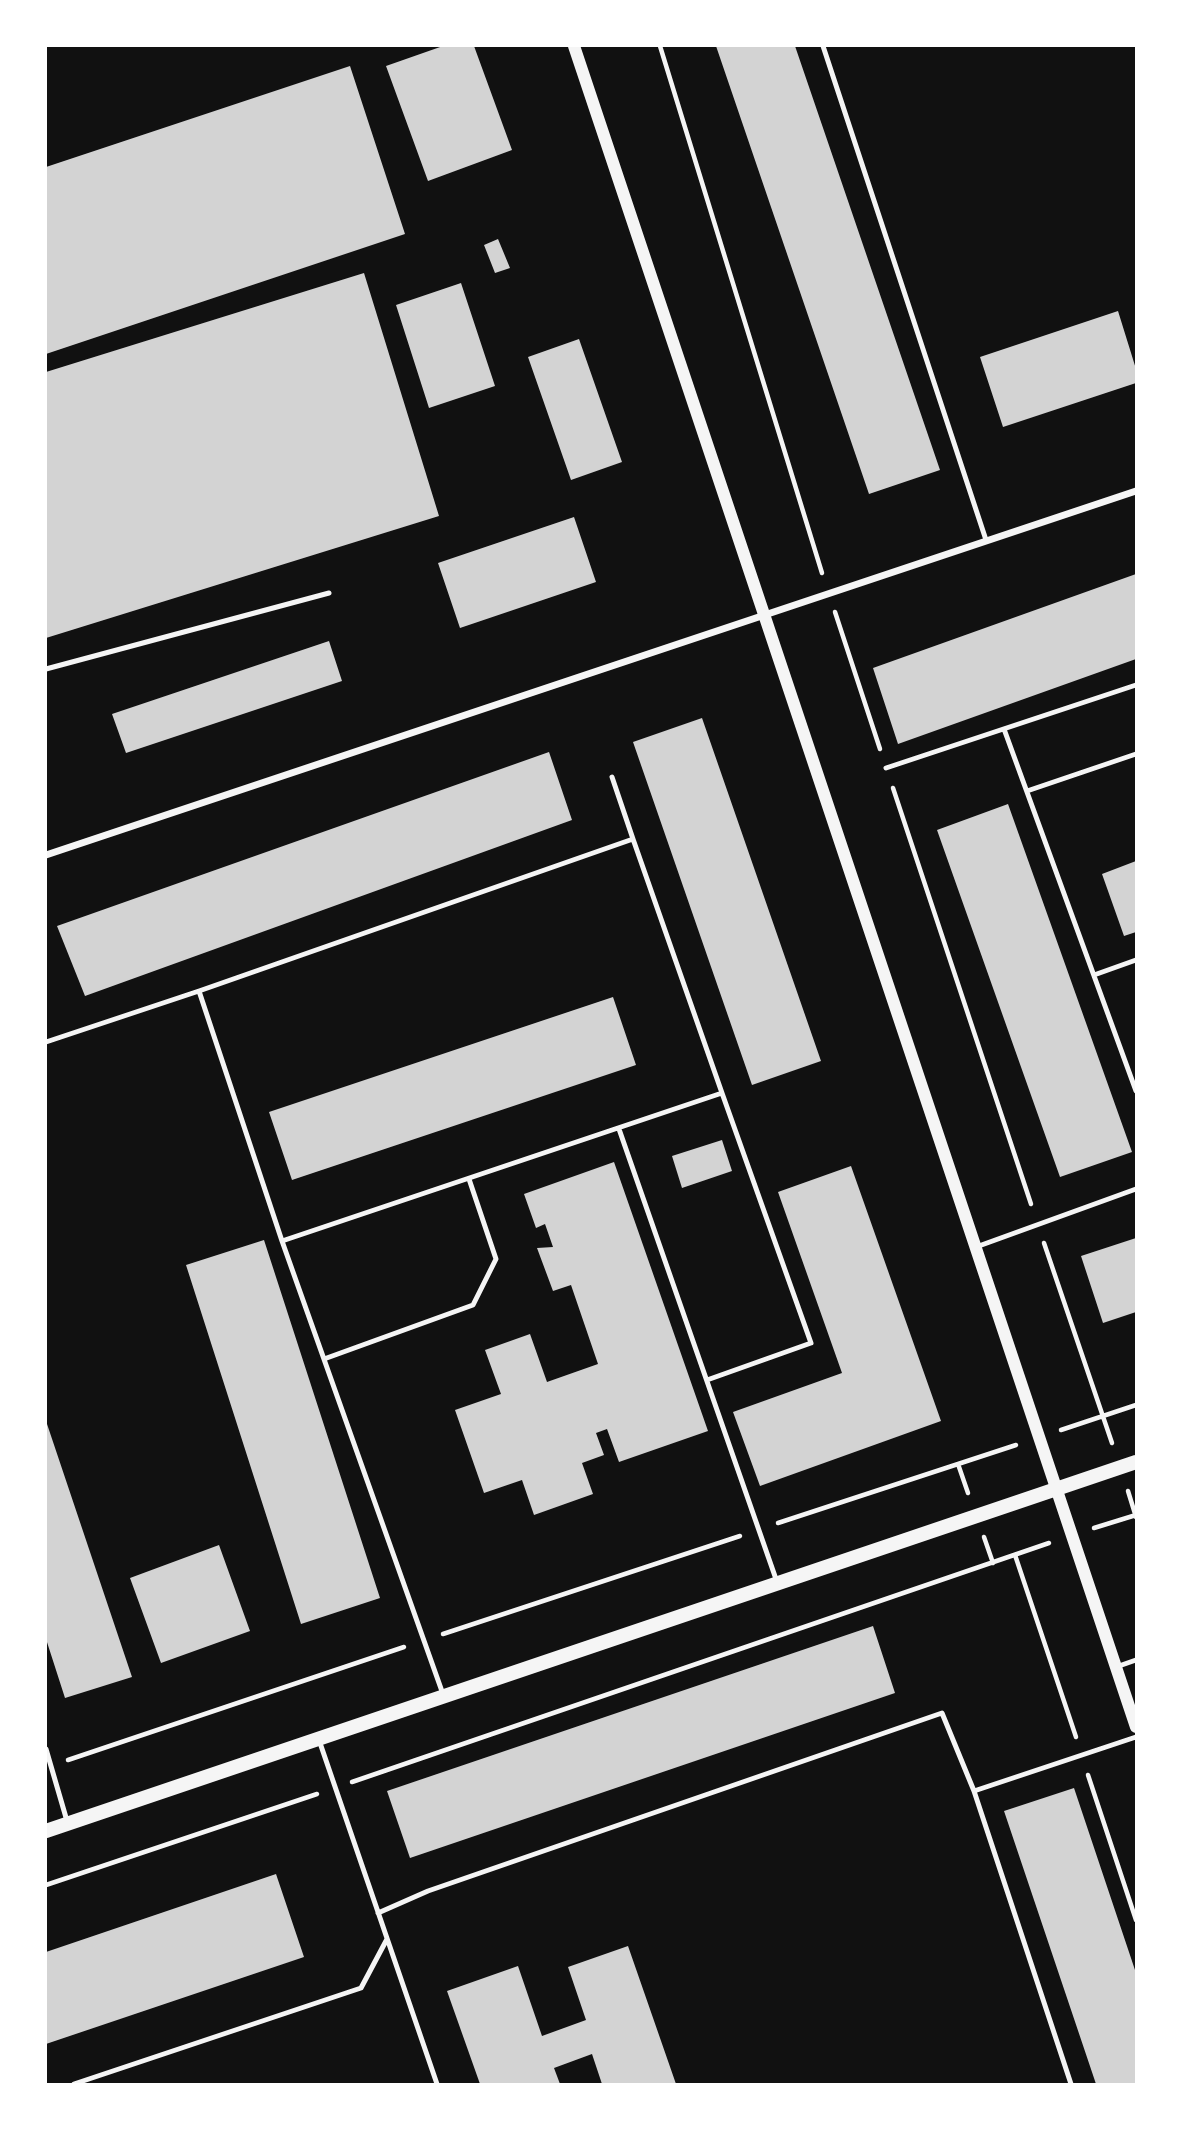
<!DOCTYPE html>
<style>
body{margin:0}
#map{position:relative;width:1182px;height:2130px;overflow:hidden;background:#111;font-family:Arial,sans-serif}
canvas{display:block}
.frame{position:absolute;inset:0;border:47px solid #fff;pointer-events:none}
</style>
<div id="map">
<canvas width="1182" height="2130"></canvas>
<div class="frame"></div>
</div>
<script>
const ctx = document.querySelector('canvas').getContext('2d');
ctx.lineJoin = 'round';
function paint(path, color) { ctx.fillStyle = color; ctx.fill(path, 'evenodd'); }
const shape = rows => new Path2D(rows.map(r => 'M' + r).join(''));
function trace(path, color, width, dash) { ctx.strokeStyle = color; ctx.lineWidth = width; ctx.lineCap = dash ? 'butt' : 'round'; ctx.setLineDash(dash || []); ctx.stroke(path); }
paint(shape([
 [443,46,474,46,512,150,428,181,386,66],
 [716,46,795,46,940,470,869,494],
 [350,66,405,234,46,354,46,167],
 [498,239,510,268,495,273,484,245],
 [364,273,439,516,46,638,46,372],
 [461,283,495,386,429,408,396,305],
 [1118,311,1136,369,1136,383,1003,427,980,357],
 [579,339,622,462,571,480,528,357],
 [574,517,596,582,460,628,438,563],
 [1136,574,1136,659,898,744,873,668],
 [329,641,342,681,126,753,112,714],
 [702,718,821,1061,752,1085,633,742],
 [549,752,572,820,85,996,57,926],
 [1008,804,1132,1152,1060,1177,937,830],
 [1136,861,1136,932,1124,936,1102,874],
 [613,997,636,1065,292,1180,269,1112],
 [722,1140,732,1171,682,1188,672,1156],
 [614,1162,708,1431,619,1462,607,1429,596,1433,604,1455,582,1463,593,1494,534,1515,522,1480,484,1493,455,1410,501,1394,485,1350,530,1334,547,1382,598,1364,571,1285,553,1291,537,1248,553,1247,545,1224,536,1228,524,1194],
 [851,1166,941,1421,760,1486,733,1412,842,1373,778,1192],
 [1136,1238,1136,1312,1103,1323,1081,1256],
 [264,1240,380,1598,301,1624,186,1265],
 [46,1421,132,1677,65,1698,46,1639],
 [219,1545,250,1631,161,1663,130,1578],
 [873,1626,895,1693,410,1858,387,1791],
 [1074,1788,1136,1973,1136,2084,1096,2084,1004,1811],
 [276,1874,304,1957,46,2044,46,1952],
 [628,1946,676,2084,602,2084,592,2054,554,2068,560,2084,480,2084,447,1991,518,1966,542,2036,586,2020,568,1967]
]), '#d3d3d3');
trace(shape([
 [660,46,822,573],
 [835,612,880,749],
 [893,788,1031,1204],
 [1044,1243,1112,1443],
 [1061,1430,1136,1405],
 [958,1464,968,1493],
 [1128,1491,1136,1517],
 [778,1523,1016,1445],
 [1094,1528,1136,1515],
 [984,1537,993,1563],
 [1015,1555,1076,1737],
 [443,1634,740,1536],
 [68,1760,404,1647],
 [1088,1775,1136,1920],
 [352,1782,1049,1543],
 [46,1885,317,1794]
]), '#f5f5f5', 4.5);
trace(shape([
 [823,46,986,540],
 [46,669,329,593],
 [1004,729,1136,1091],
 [886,768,1136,685],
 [612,777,633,839],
 [1027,791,1136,754],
 [1094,975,1136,960],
 [46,1042,199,991,633,839,722,1093,282,1241,199,991],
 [619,1129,777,1582],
 [282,1241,444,1697],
 [976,1247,1136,1189],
 [324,1359,473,1305,496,1259,469,1179],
 [707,1380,811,1343,722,1093],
 [1116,1667,1136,1660],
 [319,1740,437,2084],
 [46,1749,67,1821],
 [378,1913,428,1891,942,1713,974,1791],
 [74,2084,361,1988,387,1939],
 [1071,2084,974,1791,1136,1737]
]), '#f5f5f5', 5);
trace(shape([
 [46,855,1136,491]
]), '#f5f5f5', 7);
trace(shape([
 [574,46,1136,1727]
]), '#f5f5f5', 12);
trace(shape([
 [46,1831,1136,1462]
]), '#f5f5f5', 14);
</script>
